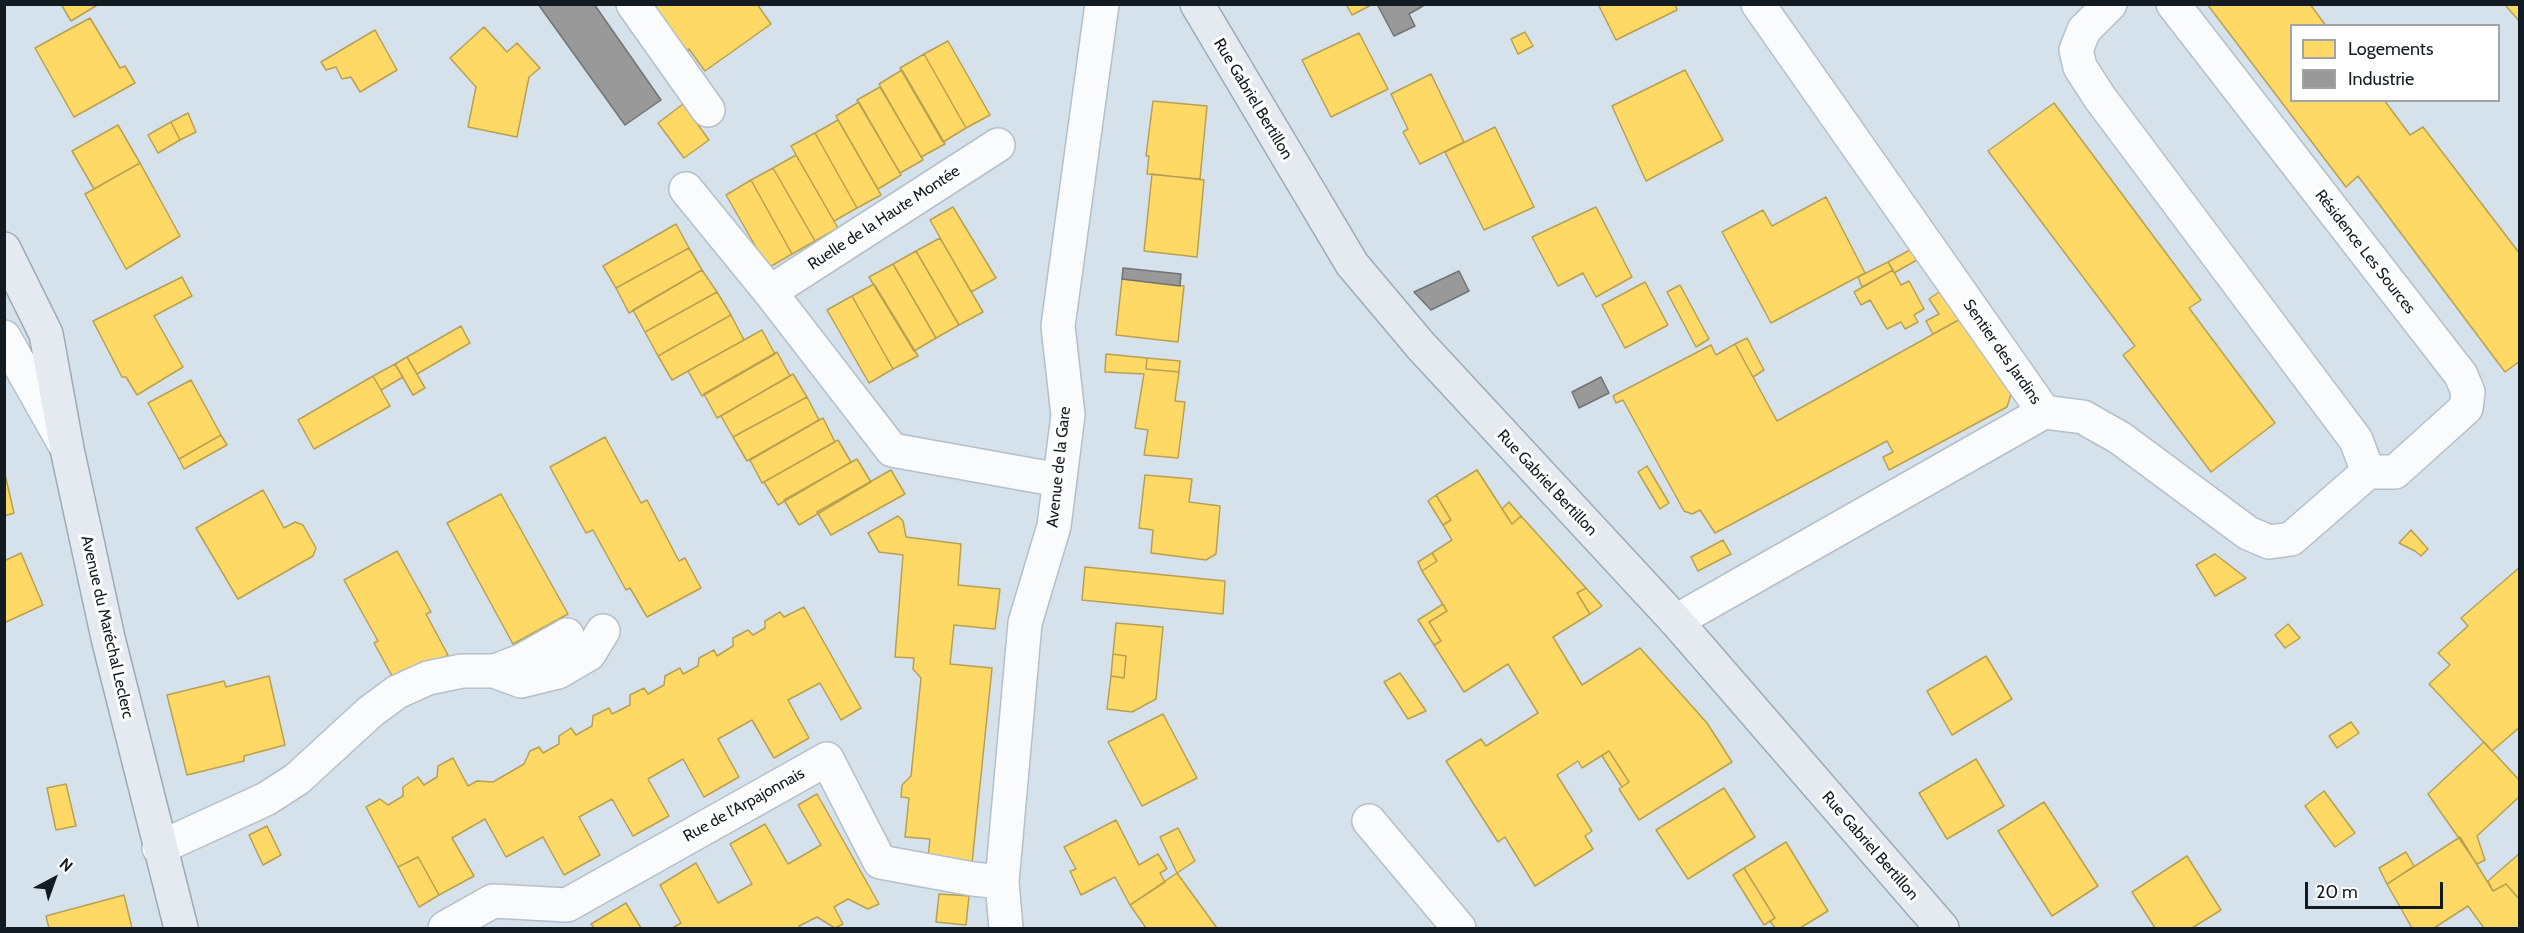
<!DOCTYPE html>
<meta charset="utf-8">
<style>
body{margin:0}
#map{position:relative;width:2524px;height:933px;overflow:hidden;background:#d5e2ec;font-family:Cabin,sans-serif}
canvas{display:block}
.frame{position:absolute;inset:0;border:6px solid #131b22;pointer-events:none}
.legend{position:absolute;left:2290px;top:24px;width:210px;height:78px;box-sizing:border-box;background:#fff;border:2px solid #a1a4a7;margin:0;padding:8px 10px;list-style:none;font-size:18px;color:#131b22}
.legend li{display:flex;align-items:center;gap:12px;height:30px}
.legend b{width:30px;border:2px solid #a1a4a7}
.north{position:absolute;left:24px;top:849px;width:60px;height:60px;-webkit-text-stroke:4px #fff;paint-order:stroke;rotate:41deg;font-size:16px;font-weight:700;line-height:24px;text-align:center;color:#131b22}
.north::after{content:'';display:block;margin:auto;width:21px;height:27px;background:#131b22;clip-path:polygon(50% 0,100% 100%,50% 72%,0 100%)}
.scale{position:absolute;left:2305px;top:882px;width:138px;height:27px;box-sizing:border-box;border:3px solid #131b22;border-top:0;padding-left:8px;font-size:18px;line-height:21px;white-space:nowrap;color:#131b22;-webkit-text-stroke:4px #fff;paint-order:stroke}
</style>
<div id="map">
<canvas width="2524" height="933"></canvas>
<div class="frame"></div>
<ul class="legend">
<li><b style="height:16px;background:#ffd966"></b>Logements</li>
<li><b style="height:16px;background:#999"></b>Industrie</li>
</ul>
<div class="north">N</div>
<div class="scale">20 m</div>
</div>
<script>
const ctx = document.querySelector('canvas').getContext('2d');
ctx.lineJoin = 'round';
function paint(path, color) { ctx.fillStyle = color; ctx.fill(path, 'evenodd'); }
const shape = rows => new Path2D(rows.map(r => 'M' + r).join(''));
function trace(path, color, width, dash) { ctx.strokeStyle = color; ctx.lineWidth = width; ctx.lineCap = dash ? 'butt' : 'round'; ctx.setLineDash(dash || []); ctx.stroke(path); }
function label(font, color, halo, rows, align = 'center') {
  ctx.font = font + ' Cabin,sans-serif'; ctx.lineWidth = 6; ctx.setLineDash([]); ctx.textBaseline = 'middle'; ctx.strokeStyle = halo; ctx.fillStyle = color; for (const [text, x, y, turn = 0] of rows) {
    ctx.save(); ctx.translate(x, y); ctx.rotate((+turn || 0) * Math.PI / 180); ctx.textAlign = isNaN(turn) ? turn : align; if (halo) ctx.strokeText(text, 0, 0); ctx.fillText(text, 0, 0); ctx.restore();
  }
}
const homes = shape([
 [61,4,99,4,71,21,61,4],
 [651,4,757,4,771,24,705,71,689,49,682,53,651,4],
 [1346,4,1373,4,1352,15,1346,4],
 [1598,4,1675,4,1677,10,1616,40,1598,4],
 [2207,4,2310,4,2326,26,2292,26,2292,100,2384,100,2410,135,2423,127,2520,254,2520,361,2505,372,2358,176,2346,187,2207,4],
 [2508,4,2520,4,2520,22,2506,6,2508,4],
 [90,18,120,68,125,66,135,83,74,117,35,48,90,18],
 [484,27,507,52,517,43,540,68,529,77,517,137,468,127,476,87,450,58,484,27],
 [375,30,397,70,360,92,351,77,342,79,336,67,326,70,321,62,375,30],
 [1525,32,1533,46,1518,54,1511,39,1525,32],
 [1359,33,1388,89,1331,117,1302,60,1359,33],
 [948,41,990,115,966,128,924,54,948,41],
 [924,54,966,128,943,142,900,68,924,54],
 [902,70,945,144,921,157,879,84,902,70],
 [1685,70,1723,140,1646,181,1612,106,1685,70],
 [1431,74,1464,142,1420,164,1403,132,1408,129,1391,94,1431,74],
 [880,87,923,160,900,173,857,100,880,87],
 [1153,101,1207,106,1200,179,1147,174,1149,156,1146,156,1153,101],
 [859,102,901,175,878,189,836,116,859,102],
 [2054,103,2201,300,2189,308,2275,423,2211,472,2123,355,2135,346,1988,151,2054,103],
 [683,104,709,140,684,158,658,123,683,104],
 [188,113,196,132,180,140,171,122,188,113],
 [838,120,881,195,857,208,815,133,838,120],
 [171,122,180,140,158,153,148,135,171,122],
 [118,125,140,163,94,189,72,151,118,125],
 [1495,127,1534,207,1484,230,1445,152,1495,127],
 [815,133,857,208,834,221,791,146,815,133],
 [796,155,838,228,815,241,773,168,796,155],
 [140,163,180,236,126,269,85,194,140,163],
 [773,168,815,241,792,254,751,180,773,168],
 [1152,174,1204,180,1197,257,1144,251,1152,174],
 [751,180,792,254,768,268,726,195,751,180],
 [1826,197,1865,273,1771,323,1722,232,1763,210,1772,226,1826,197],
 [953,207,996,278,971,292,930,220,953,207],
 [1596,207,1632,277,1596,297,1583,273,1558,286,1532,237,1596,207],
 [676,224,689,248,616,288,603,266,676,224],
 [940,238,983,312,959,325,916,251,940,238],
 [1917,246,1924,256,1894,273,1888,262,1917,246],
 [689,248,702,270,629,313,616,288,689,248],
 [916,251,959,325,936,338,893,264,916,251],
 [1888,262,1893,270,1862,287,1858,277,1888,262],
 [893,264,936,338,914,351,869,277,893,264],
 [702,270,717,292,645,332,633,310,702,270],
 [1893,270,1901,285,1909,281,1924,309,1914,315,1918,322,1905,329,1901,322,1887,329,1870,300,1861,305,1854,292,1893,270],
 [182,277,192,296,154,316,183,367,137,395,126,377,122,377,93,321,182,277],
 [1122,279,1184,286,1178,342,1116,335,1122,279],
 [1645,282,1668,325,1625,348,1602,305,1645,282],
 [874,284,918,356,893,369,852,296,874,284],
 [1680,285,1709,339,1696,347,1667,292,1680,285],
 [1945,288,1964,317,1933,334,1926,321,1939,314,1929,299,1945,288],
 [717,292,731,315,658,356,645,332,717,292],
 [852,296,893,369,869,383,827,310,852,296],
 [731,315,744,340,672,380,658,356,731,315],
 [1964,317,2012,391,2007,407,1889,470,1883,457,1893,452,1887,441,1715,533,1700,510,1692,514,1684,511,1623,400,1616,403,1613,396,1711,345,1716,355,1735,344,1777,421,1964,317],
 [461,326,470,343,417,374,407,357,461,326],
 [762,330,775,354,702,396,688,371,762,330],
 [1747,338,1764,370,1753,377,1735,344,1747,338],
 [777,352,790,376,717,418,704,394,777,352],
 [1106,354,1147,358,1146,369,1179,372,1175,401,1185,402,1178,458,1144,455,1148,430,1135,428,1144,374,1105,372,1106,354],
 [407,357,425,388,413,395,395,364,407,357],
 [1147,358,1180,361,1179,372,1146,369,1147,358],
 [395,364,403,377,381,390,373,376,395,364],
 [793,374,807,397,733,437,721,416,793,374],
 [373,376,390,406,314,449,298,420,373,376],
 [191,380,221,435,179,459,148,403,191,380],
 [807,397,819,420,747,461,733,437,807,397],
 [823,418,835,442,762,483,750,460,823,418],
 [221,435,227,445,184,469,179,459,221,435],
 [605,437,641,503,647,500,679,561,685,558,701,588,647,617,630,588,626,590,593,530,586,533,550,467,605,437],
 [838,440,851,462,778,505,764,482,838,440],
 [857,459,871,482,799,525,784,500,857,459],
 [1647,466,1669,503,1660,509,1638,472,1647,466],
 [4,470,14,513,4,516,4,470],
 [891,470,905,494,831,535,817,512,891,470],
 [1477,470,1512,524,1521,516,1586,588,1577,593,1590,614,1553,637,1582,685,1640,648,1707,723,1732,762,1639,820,1619,789,1629,782,1609,751,1582,768,1578,761,1557,775,1592,831,1585,836,1593,849,1535,886,1505,837,1498,842,1446,761,1481,739,1486,746,1538,713,1508,664,1464,692,1434,645,1441,641,1429,622,1447,611,1422,571,1437,561,1432,553,1452,540,1443,525,1451,520,1436,495,1477,470],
 [1145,475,1192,479,1189,502,1220,506,1216,554,1206,560,1151,553,1153,530,1139,528,1145,475],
 [263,490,284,528,295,522,303,525,316,548,313,556,238,599,196,528,263,490],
 [501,494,568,614,513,644,447,523,501,494],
 [1436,495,1451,520,1443,525,1428,501,1436,495],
 [1509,502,1521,516,1512,524,1502,509,1509,502],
 [898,516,903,521,906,537,961,544,958,585,1000,589,995,629,954,625,950,664,992,668,972,863,928,858,930,839,905,837,909,798,901,797,902,785,911,776,921,678,913,669,914,658,895,657,903,555,879,552,868,533,898,516],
 [2411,530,2428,549,2421,556,2415,551,2399,543,2411,530],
 [1723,540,1731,554,1698,571,1691,557,1723,540],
 [397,551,431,612,426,614,448,655,396,683,374,643,378,641,344,580,397,551],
 [21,553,43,605,4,623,4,561,21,553],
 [1432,553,1437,561,1422,571,1418,562,1432,553],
 [2215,554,2246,578,2215,596,2196,565,2215,554],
 [1085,567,1225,581,1223,614,1082,600,1085,567],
 [2520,567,2520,727,2492,751,2429,684,2450,665,2438,653,2468,626,2461,618,2520,567],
 [1586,588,1602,606,1590,614,1577,593,1586,588],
 [1443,604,1447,611,1429,622,1441,641,1434,645,1418,620,1443,604],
 [804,607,861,708,841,720,820,683,788,700,809,738,774,758,752,720,718,739,739,777,704,797,683,759,648,779,669,816,633,836,612,799,579,817,600,855,564,875,543,837,506,857,485,819,452,838,474,876,439,895,418,857,398,867,366,807,380,799,388,805,403,796,403,787,418,777,424,785,437,777,438,766,453,758,468,786,477,781,493,782,524,764,530,751,539,747,543,753,559,744,559,736,571,728,576,735,592,726,593,716,609,708,612,714,630,705,630,695,644,688,648,694,664,685,665,676,680,668,683,674,698,666,699,658,714,650,717,656,733,646,733,638,748,630,753,635,765,628,765,621,780,612,784,617,804,607],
 [1116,623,1163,627,1156,699,1132,712,1107,709,1111,676,1124,678,1126,656,1113,654,1116,623],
 [2288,624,2300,638,2285,648,2275,635,2288,624],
 [1113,654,1126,656,1124,678,1111,676,1113,654],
 [1986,656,2012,699,1952,735,1927,691,1986,656],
 [1400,673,1426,711,1408,719,1384,682,1400,673],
 [269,676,285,745,244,756,244,761,187,775,167,695,224,681,226,687,269,676],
 [1163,714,1197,778,1142,806,1108,742,1163,714],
 [2351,722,2359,733,2337,748,2329,736,2351,722],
 [2484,742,2520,781,2520,796,2477,836,2485,860,2477,864,2428,794,2484,742],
 [1609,751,1629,782,1622,787,1602,756,1609,751],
 [1976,759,2004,806,1947,839,1919,793,1976,759],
 [66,784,76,826,56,830,47,788,66,784],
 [1724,788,1755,837,1688,879,1656,830,1724,788],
 [2324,791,2355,833,2335,847,2305,806,2324,791],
 [817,794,879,904,868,909,848,899,834,907,843,924,835,928,817,917,799,926,801,928,672,928,681,923,660,885,696,863,718,903,752,884,730,844,765,824,788,864,821,845,798,805,817,794],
 [2044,802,2098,886,2052,916,1998,831,2044,802],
 [1116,820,1139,865,1158,854,1167,869,1160,873,1165,882,1130,905,1115,877,1081,895,1070,871,1076,869,1064,847,1116,820],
 [267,826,281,855,263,865,249,835,267,826],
 [1178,828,1195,861,1177,873,1160,837,1178,828],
 [2460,837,2493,891,2506,884,2520,900,2520,928,2484,928,2468,906,2434,928,2412,928,2387,884,2460,837],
 [1786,842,1828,911,1800,928,1775,928,1770,921,1775,918,1744,868,1786,842],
 [2406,852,2414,866,2387,884,2379,868,2406,852],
 [2520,853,2520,900,2506,884,2493,891,2488,881,2520,853],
 [2187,856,2221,910,2192,928,2155,928,2132,892,2187,856],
 [418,857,439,895,419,907,398,867,418,857],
 [1744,868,1775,918,1764,925,1733,875,1744,868],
 [1177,873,1217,928,1146,928,1130,905,1177,873],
 [939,894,969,896,966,925,936,922,939,894],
 [124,895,132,928,49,928,46,916,124,895],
 [626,903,641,928,594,928,591,924,626,903]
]);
paint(homes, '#ffd966');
trace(homes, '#b8a052', 1.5);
const industry = shape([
 [538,4,594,4,661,100,625,125,538,4],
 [1377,4,1423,4,1423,6,1409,14,1415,26,1394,36,1377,4],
 [1123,268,1181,274,1180,286,1122,279,1123,268],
 [1459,271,1469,291,1431,310,1414,292,1459,271],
 [1601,377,1609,393,1579,408,1572,392,1601,377]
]);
paint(industry, '#999');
trace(industry, '#717375', 1.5);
const minor = shape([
 [633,4,708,110],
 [2110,4,2084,30,2076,50,2080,67,2100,98,2356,440,2368,472],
 [686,189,770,292,892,450,1059,480],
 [770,292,998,145],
 [4,337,64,443],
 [2044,412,2083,417,2120,438,2248,533,2269,542,2291,539,2368,472,2395,472,2466,408,2468,392,2461,375,2173,4],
 [1676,621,2044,412,1758,4],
 [497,672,521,681,558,672,589,654,603,631],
 [1369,821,1459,928],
 [159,848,266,799,297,779,370,712,397,692,428,678,462,671,495,671,521,661,567,635],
 [445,928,493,901,567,905,827,759,880,862,973,879,1002,882],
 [1006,928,1002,882,1025,623,1054,526,1068,415,1058,326,1102,4]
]);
const major = shape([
 [1197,4,1352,264,1421,346,1676,621,1942,928],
 [4,249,46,334,67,449,108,638,181,928]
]);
trace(minor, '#b5bfc7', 36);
trace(major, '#9caab5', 36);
trace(minor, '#f9fbfc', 33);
trace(major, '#e4eaf0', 33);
label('16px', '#131b22', '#fff', [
 ["Rue Gabriel Bertillon",1253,99,59],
 ["Ruelle de la Haute Montée",884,218,-33],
 ["Résidence Les Sources",2365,252,52],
 ["Sentier des Jardins",2002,352,55],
 ["Avenue de la Gare",1059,467,-84],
 ["Rue Gabriel Bertillon",1547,483,47],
 ["Avenue du Maréchal Leclerc",107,627,77],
 ["Rue de l’Arpajonnais",744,805,-29],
 ["Rue Gabriel Bertillon",1870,846,49]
]);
</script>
